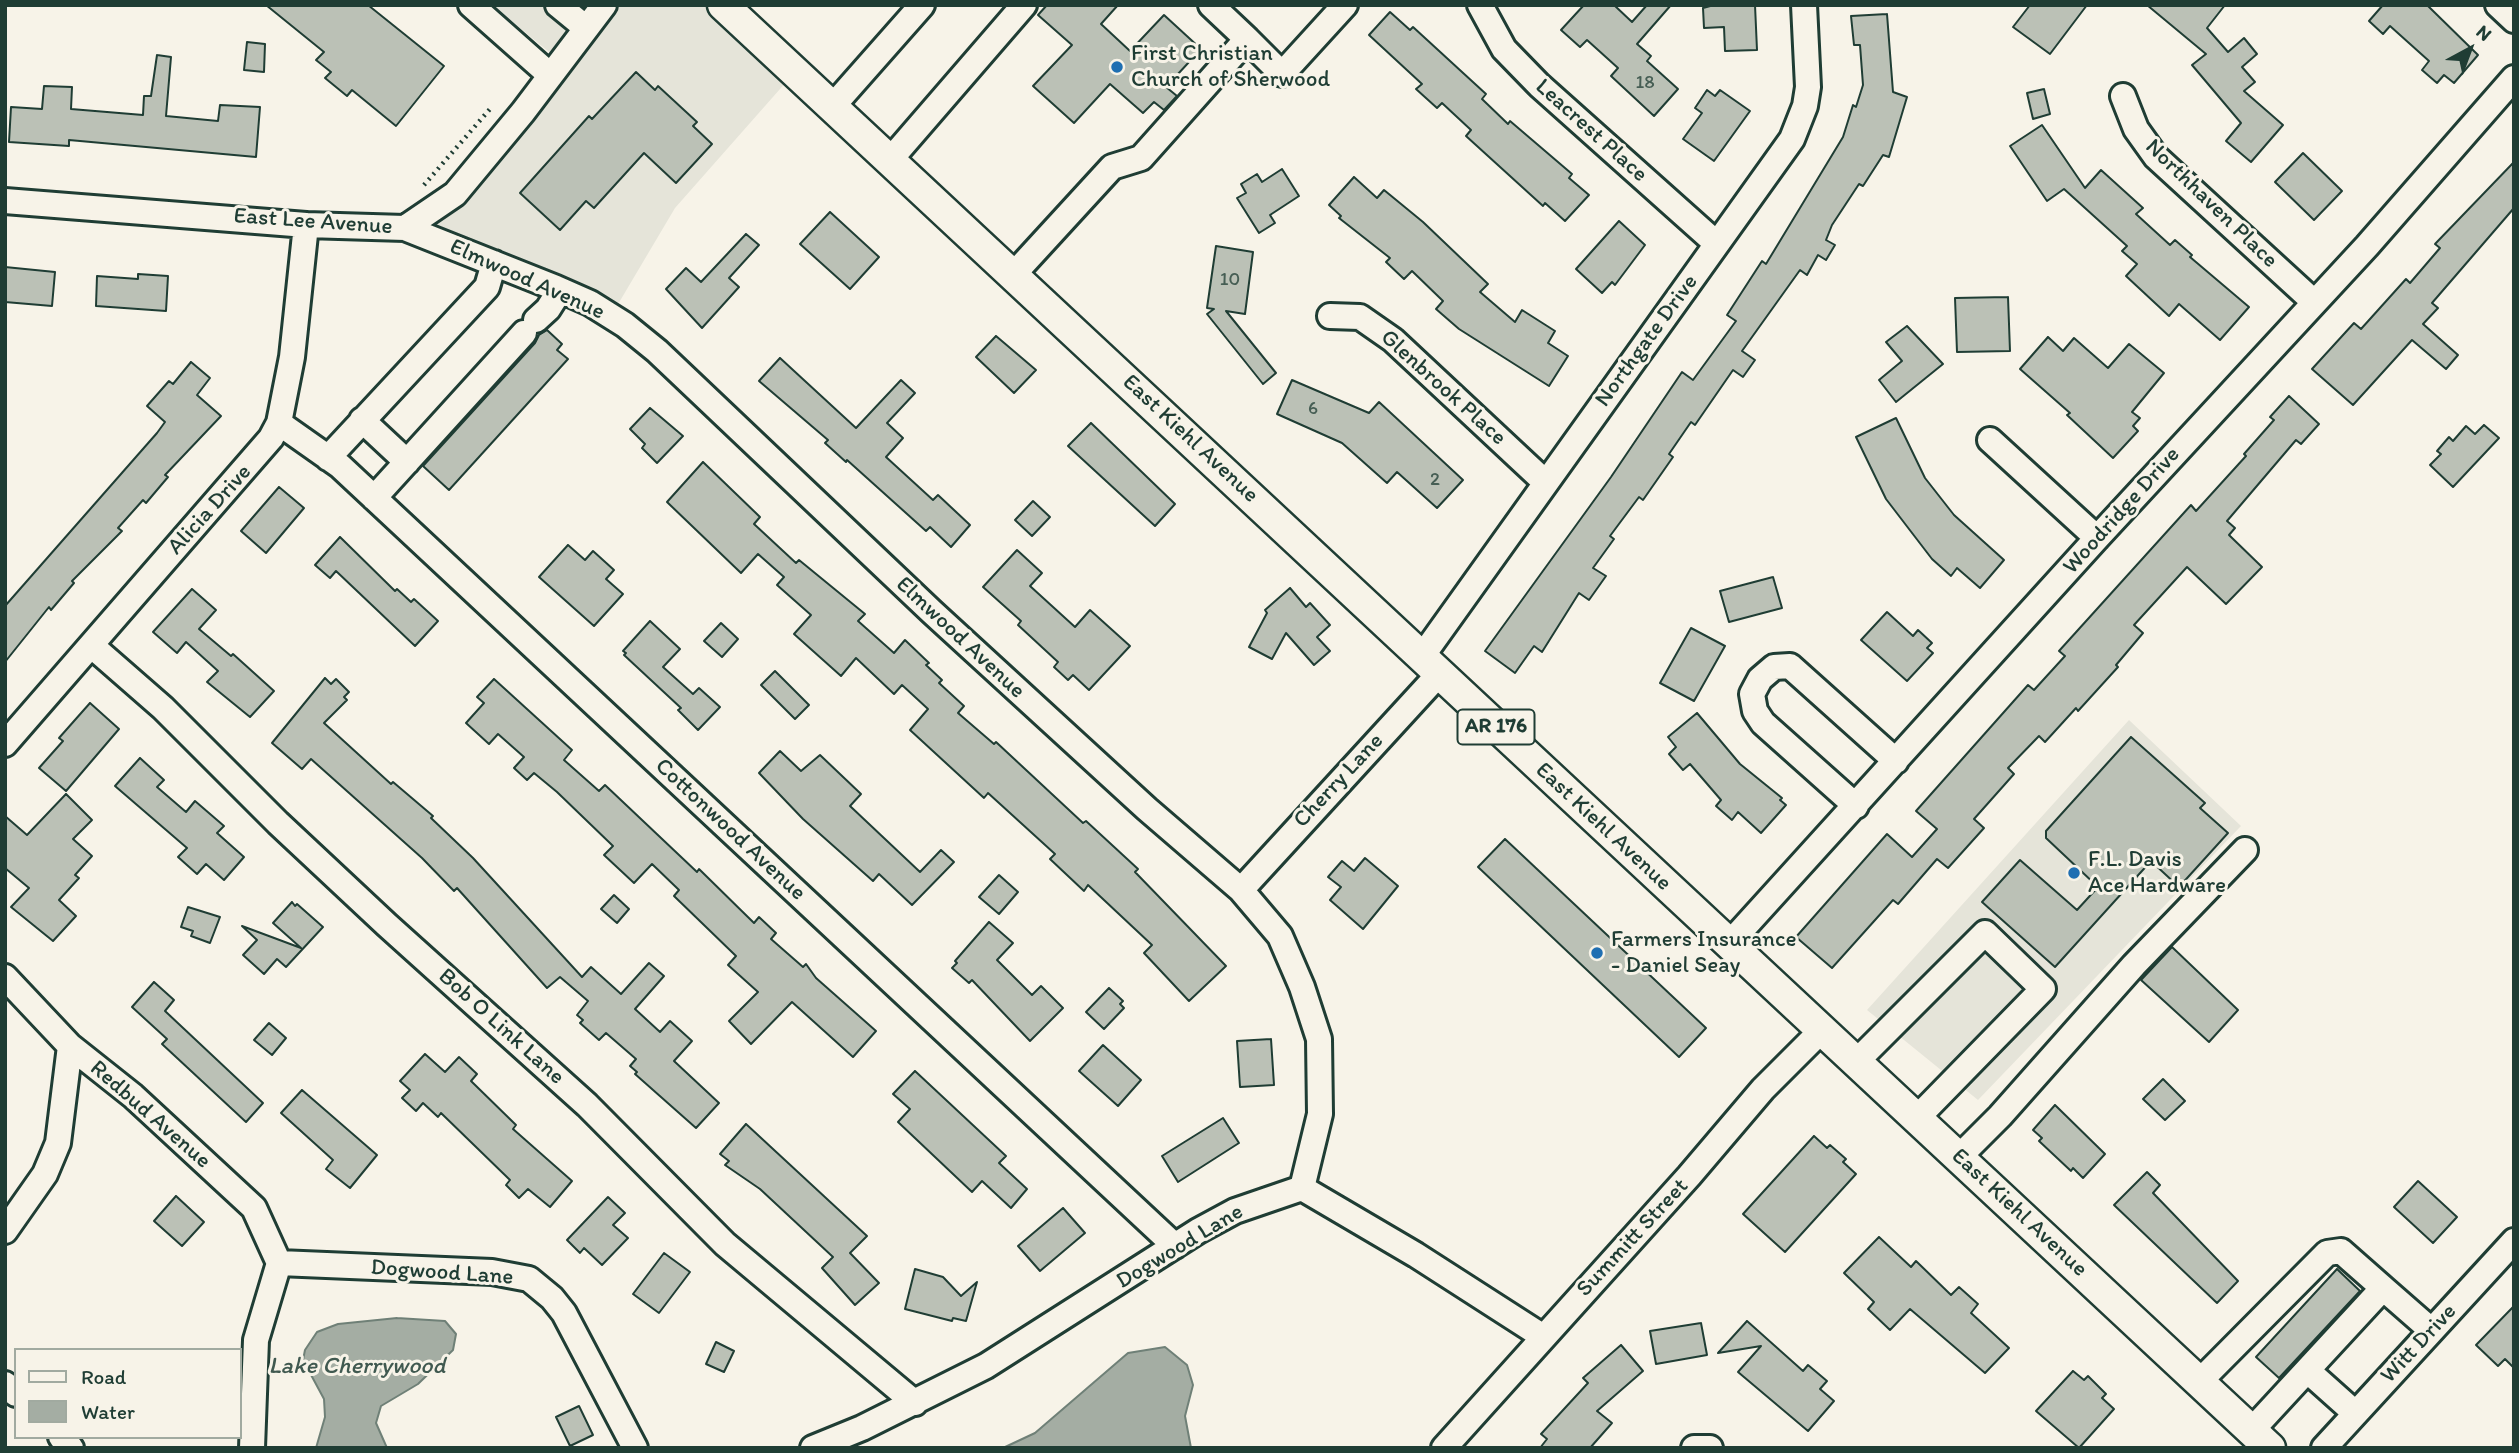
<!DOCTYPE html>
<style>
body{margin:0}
#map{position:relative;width:2519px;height:1453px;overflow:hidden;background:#f7f3e8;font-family:Itim,sans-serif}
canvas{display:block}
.frame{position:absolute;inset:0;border:7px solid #1f3d34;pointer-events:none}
.legend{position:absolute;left:14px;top:1348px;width:228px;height:91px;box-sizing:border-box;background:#f7f3e8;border:2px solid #a1aaa0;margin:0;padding:9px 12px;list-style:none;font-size:21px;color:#1f3d34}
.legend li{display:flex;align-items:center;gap:14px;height:35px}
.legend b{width:35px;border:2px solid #a1aaa0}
.north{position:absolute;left:2435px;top:14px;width:70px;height:70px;-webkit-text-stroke:5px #f7f3e8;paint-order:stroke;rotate:41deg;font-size:19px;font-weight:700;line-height:28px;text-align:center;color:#1f3d34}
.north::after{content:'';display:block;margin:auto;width:24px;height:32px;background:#1f3d34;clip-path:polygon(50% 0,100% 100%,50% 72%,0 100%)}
</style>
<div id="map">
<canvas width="2519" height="1453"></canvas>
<div class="frame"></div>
<ul class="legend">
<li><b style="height:9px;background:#f7f3e8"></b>Road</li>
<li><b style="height:19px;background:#a4ada3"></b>Water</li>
</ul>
<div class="north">N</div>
</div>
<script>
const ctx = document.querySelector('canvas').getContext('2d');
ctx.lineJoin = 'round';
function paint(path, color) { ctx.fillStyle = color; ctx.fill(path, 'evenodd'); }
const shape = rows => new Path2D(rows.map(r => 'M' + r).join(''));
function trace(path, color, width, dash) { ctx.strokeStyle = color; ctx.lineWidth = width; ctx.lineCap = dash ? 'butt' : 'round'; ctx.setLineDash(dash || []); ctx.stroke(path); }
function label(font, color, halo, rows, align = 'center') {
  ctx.font = font + ' Itim,sans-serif'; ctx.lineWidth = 6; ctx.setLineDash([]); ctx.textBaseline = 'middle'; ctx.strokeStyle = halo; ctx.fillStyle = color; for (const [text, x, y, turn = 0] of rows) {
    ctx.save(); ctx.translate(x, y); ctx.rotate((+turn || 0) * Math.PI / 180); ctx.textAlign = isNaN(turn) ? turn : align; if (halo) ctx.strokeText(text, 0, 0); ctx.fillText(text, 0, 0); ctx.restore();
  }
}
paint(shape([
 [492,5,723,5,795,72,675,208,611,316,405,228,431,213,560,61],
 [2129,720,2241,826,1978,1100,1867,1010]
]), '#e5e4d9');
const water = shape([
 [397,1318,445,1321,456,1334,453,1350,418,1384,381,1406,376,1423,387,1448,316,1448,325,1417,324,1399,303,1360,305,1350,317,1332,338,1324,397,1318],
 [1165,1347,1187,1365,1193,1385,1185,1416,1191,1448,1003,1448,1035,1433,1128,1353,1165,1347]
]);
paint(water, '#a4ada3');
trace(water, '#6f8077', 2);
const building = shape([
 [266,5,368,5,444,66,396,126,352,90,347,96,325,78,331,72,316,60,324,52,266,5],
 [1047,5,1118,5,1101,24,1130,51,1164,15,1201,49,1166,87,1177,96,1164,110,1154,102,1143,113,1110,84,1074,123,1033,86,1072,45,1038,15,1047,5],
 [1584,5,1614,5,1632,22,1647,5,1671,5,1637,44,1651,56,1647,61,1678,89,1654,116,1611,76,1618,68,1587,40,1580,47,1561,30,1584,5],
 [1714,5,1755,5,1757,50,1725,51,1724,27,1704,28,1703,8,1714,5],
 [2030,5,2087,5,2050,54,2013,27,2030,5],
 [2147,5,2225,5,2207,28,2228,52,2244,38,2257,54,2242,67,2255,82,2244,91,2283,125,2251,162,2226,141,2241,123,2192,65,2206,54,2147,5],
 [2383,5,2427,5,2478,55,2454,83,2444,75,2437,83,2422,70,2429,61,2390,26,2383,34,2369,21,2383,5],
 [1390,12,1410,30,1413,27,1486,94,1482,99,1508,124,1510,121,1572,174,1569,178,1589,195,1565,221,1545,203,1543,206,1466,136,1471,130,1442,103,1437,108,1416,89,1422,84,1369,35,1390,12],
 [1887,14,1893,92,1907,97,1889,157,1883,155,1863,186,1859,184,1832,225,1826,240,1835,245,1826,260,1818,255,1807,275,1800,270,1742,351,1755,360,1743,377,1733,370,1695,425,1691,422,1669,454,1673,457,1643,500,1639,497,1610,536,1614,539,1593,568,1606,576,1589,600,1579,593,1542,652,1534,646,1515,673,1485,651,1611,477,1682,372,1693,380,1736,321,1727,315,1762,261,1766,264,1843,137,1853,105,1856,107,1863,85,1860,45,1854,45,1851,16,1887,14],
 [247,42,265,44,264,72,244,70,247,42],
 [157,55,171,57,166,116,218,121,220,105,260,107,256,157,69,140,69,146,9,142,11,107,42,109,44,86,72,87,71,109,143,115,144,96,151,96,157,55],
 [636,72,655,90,658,86,697,122,693,126,712,144,676,183,644,153,594,208,586,201,560,230,520,193,589,116,592,119,636,72],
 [2044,89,2050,114,2033,119,2027,93,2044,89],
 [1707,90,1715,96,1720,90,1750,111,1714,161,1683,139,1702,113,1695,108,1707,90],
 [2042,125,2085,188,2101,170,2143,208,2136,214,2170,245,2175,240,2192,255,2190,257,2249,307,2220,340,2179,304,2169,316,2126,276,2137,264,2122,251,2127,246,2064,189,2047,201,2010,146,2042,125],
 [2303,153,2342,191,2314,220,2275,182,2303,153],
 [2514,162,2514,208,2432,303,2438,308,2423,324,2458,355,2446,369,2412,340,2353,405,2312,369,2354,323,2361,329,2406,279,2410,283,2440,248,2435,244,2514,162],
 [1282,169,1299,196,1270,215,1275,223,1259,233,1237,198,1246,193,1241,184,1257,174,1262,182,1282,169],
 [1354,177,1377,198,1384,190,1423,222,1488,284,1480,292,1515,322,1522,310,1555,331,1548,343,1568,356,1549,386,1459,329,1436,309,1443,301,1412,271,1404,279,1386,262,1390,258,1339,218,1341,216,1329,205,1354,177],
 [830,212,879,257,850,289,800,244,830,212],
 [1619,221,1645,245,1615,285,1612,282,1602,293,1576,269,1619,221],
 [746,234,759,245,729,278,739,287,702,328,666,289,686,268,701,282,746,234],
 [1216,246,1253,252,1245,314,1226,311,1276,373,1263,384,1207,314,1214,309,1207,308,1216,246],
 [5,267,55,272,52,306,5,302,5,267],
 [138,274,168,276,166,311,96,306,97,276,138,279,138,274],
 [2008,297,2010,351,1957,352,1955,298,2008,297],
 [1907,326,1943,364,1896,402,1879,380,1902,361,1886,342,1907,326],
 [547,330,562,344,557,350,568,359,449,490,423,466,535,343,539,335,547,330],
 [996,336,1036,370,1014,393,976,357,996,336],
 [2048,337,2063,351,2074,338,2108,368,2129,344,2164,373,2132,412,2140,418,2133,426,2138,431,2113,458,2067,415,2070,413,2020,369,2048,337],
 [780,358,856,428,901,380,915,393,887,423,903,438,886,457,933,500,938,495,970,525,951,547,930,527,926,531,847,460,846,462,825,443,828,440,759,381,780,358],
 [191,362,210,378,197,395,221,416,165,475,168,477,146,503,143,500,118,528,122,531,72,581,74,583,51,610,49,607,5,662,5,606,157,433,165,422,147,406,169,381,173,384,191,362],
 [1292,380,1369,413,1379,402,1463,480,1437,508,1397,472,1387,483,1342,443,1277,414,1292,380],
 [2289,396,2319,424,2301,444,2296,440,2227,521,2235,528,2229,535,2262,567,2226,604,2187,567,2134,625,2143,633,2116,665,2118,667,2078,711,2076,708,2045,742,2039,736,2008,768,2014,774,1974,819,1984,828,1948,868,1937,859,1898,904,1893,900,1832,968,1796,937,1887,834,1912,857,1937,829,1916,811,2028,685,2034,690,2065,656,2059,651,2191,505,2196,511,2246,456,2244,454,2274,420,2270,417,2289,396],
 [650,408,683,436,657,463,642,448,645,444,630,429,650,408],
 [1896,418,1925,478,1954,515,2004,560,1980,588,1957,568,1951,576,1932,559,1886,499,1856,437,1896,418],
 [1091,423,1175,504,1155,526,1068,446,1091,423],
 [2484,425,2499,438,2453,487,2430,465,2441,454,2437,451,2449,437,2453,441,2466,426,2475,434,2484,425],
 [703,462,760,517,754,524,796,563,799,560,865,614,858,621,894,653,905,640,929,663,926,665,942,680,939,683,964,706,958,713,994,744,996,742,1083,823,1086,821,1138,869,1135,872,1226,966,1189,1001,1144,953,1152,945,1088,885,1084,891,1050,859,1055,854,988,793,984,798,910,730,928,709,902,685,894,694,856,658,841,676,794,634,811,615,777,585,784,577,758,554,741,573,667,502,703,462],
 [279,487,304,508,266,553,241,531,279,487],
 [1033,501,1050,517,1032,536,1015,520,1033,501],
 [340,537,395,591,397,589,411,602,414,599,438,621,415,646,336,571,330,578,315,565,340,537],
 [568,545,585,560,593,551,614,570,606,579,623,594,594,626,539,577,568,545],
 [1017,550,1042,573,1030,586,1075,627,1090,610,1130,646,1089,690,1073,675,1068,680,1054,667,1058,662,1018,625,1021,621,983,587,1017,550],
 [1773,577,1782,608,1729,622,1720,591,1773,577],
 [1290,588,1306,607,1310,603,1330,625,1317,637,1330,651,1314,665,1286,633,1272,659,1249,647,1267,613,1265,610,1290,588],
 [192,589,216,610,199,629,231,656,233,654,274,691,250,717,207,682,218,671,186,642,177,653,153,632,192,589],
 [1887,612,1913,636,1918,630,1932,643,1927,648,1933,653,1907,681,1861,640,1887,612],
 [650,621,680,649,663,667,693,694,699,688,720,707,698,730,678,710,681,708,624,655,626,653,623,651,650,621],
 [721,623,738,639,722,657,704,641,721,623],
 [1691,628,1725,646,1694,701,1660,683,1691,628],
 [775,671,809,705,795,719,761,685,775,671],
 [325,678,331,684,336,679,349,692,344,697,347,700,324,723,391,784,393,782,433,816,431,818,473,858,582,977,591,967,621,994,649,963,664,976,635,1009,660,1032,670,1021,692,1041,674,1061,719,1103,696,1128,635,1074,637,1072,630,1066,636,1059,606,1033,599,1040,580,1023,583,1020,577,1015,588,1001,560,977,547,988,457,888,454,891,422,858,311,759,302,769,272,743,325,678],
 [494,679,572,750,564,760,599,791,605,785,697,872,699,869,754,923,759,917,776,933,771,939,803,967,806,964,816,978,876,1031,853,1057,792,1002,751,1044,729,1021,758,992,728,965,736,956,674,896,679,890,652,864,634,883,604,855,613,846,557,792,534,773,527,780,514,768,524,757,498,734,489,744,466,723,484,703,477,697,494,679],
 [90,703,119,729,66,791,39,768,63,741,59,738,90,703],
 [1697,713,1740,764,1782,798,1780,800,1786,805,1761,833,1738,812,1732,820,1716,806,1721,800,1690,764,1683,770,1669,754,1676,747,1668,737,1697,713],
 [2131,737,2205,803,2200,808,2228,833,2179,887,2151,861,2055,967,1982,902,2020,860,2077,910,2098,887,2046,838,2046,831,2131,737],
 [780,751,801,771,820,755,861,794,850,806,920,872,941,850,954,862,912,905,879,874,873,881,803,819,759,773,780,751],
 [140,758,164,780,157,787,186,812,195,801,224,826,217,833,244,857,224,880,206,864,197,874,178,857,187,848,115,786,140,758],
 [66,794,92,820,73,839,92,856,75,875,79,878,59,900,76,916,53,941,11,907,29,888,5,868,5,816,27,835,66,794],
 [1505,839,1706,1028,1679,1057,1478,867,1505,839],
 [1365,858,1398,886,1363,929,1330,900,1341,887,1328,877,1342,861,1354,871,1365,858],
 [999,875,1018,892,999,914,979,897,999,875],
 [614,895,629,909,617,923,601,909,614,895],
 [292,902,295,906,297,904,323,927,286,967,277,959,264,974,243,955,257,940,242,926,301,948,273,923,292,902],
 [188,907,220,917,210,943,191,936,193,931,181,927,188,907],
 [989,922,1013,943,997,960,1032,995,1041,986,1063,1008,1030,1041,972,980,969,983,952,968,957,963,955,961,989,922],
 [2172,947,2238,1010,2209,1042,2141,980,2172,947],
 [154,982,174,1000,165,1011,263,1103,246,1122,162,1044,167,1039,132,1007,154,982],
 [1109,988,1123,1001,1120,1004,1124,1008,1104,1029,1086,1012,1109,988],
 [269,1023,286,1038,272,1055,254,1040,269,1023],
 [1271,1039,1274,1085,1240,1087,1237,1041,1271,1039],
 [1103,1045,1141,1080,1118,1106,1079,1071,1103,1045],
 [425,1054,445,1072,459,1057,477,1074,471,1081,516,1125,513,1129,572,1181,550,1207,528,1189,519,1198,506,1185,510,1180,441,1113,438,1117,423,1103,416,1111,402,1098,410,1090,400,1081,425,1054],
 [915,1071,1006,1156,999,1163,1027,1189,1011,1208,982,1181,972,1192,898,1122,910,1109,893,1094,915,1071],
 [2163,1079,2185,1101,2165,1120,2143,1099,2163,1079],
 [302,1090,377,1155,350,1188,326,1169,333,1160,281,1113,302,1090],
 [2055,1105,2105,1154,2083,1178,2073,1168,2071,1171,2039,1141,2042,1138,2033,1130,2055,1105],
 [1223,1118,1239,1143,1178,1182,1162,1156,1223,1118],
 [746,1124,867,1236,850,1253,879,1283,855,1305,822,1268,833,1257,760,1189,725,1165,729,1161,720,1154,746,1124],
 [1814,1136,1827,1148,1830,1145,1846,1159,1843,1162,1856,1174,1785,1252,1743,1214,1814,1136],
 [2147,1172,2160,1185,2153,1193,2238,1281,2217,1303,2114,1205,2147,1172],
 [2418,1181,2457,1217,2433,1243,2394,1207,2418,1181],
 [176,1196,204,1222,182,1246,154,1221,176,1196],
 [608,1197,625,1213,613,1225,628,1238,602,1265,584,1248,580,1253,567,1240,608,1197],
 [1063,1208,1085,1233,1040,1271,1018,1246,1063,1208],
 [1879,1237,1911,1267,1916,1261,1951,1295,1959,1287,1978,1304,1971,1313,2009,1348,1985,1373,1910,1309,1890,1330,1868,1309,1874,1302,1844,1273,1879,1237],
 [664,1253,690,1272,659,1313,633,1294,664,1253],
 [915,1269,943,1277,961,1296,977,1282,966,1321,953,1318,952,1321,905,1309,915,1269],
 [2337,1269,2360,1291,2279,1378,2256,1357,2337,1269],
 [2514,1306,2514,1368,2505,1359,2498,1366,2476,1345,2514,1306],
 [1747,1321,1803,1371,1808,1365,1827,1381,1820,1389,1834,1401,1808,1431,1738,1372,1761,1346,1718,1353,1747,1321],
 [1701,1323,1707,1355,1656,1364,1650,1331,1701,1323],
 [716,1342,734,1351,724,1372,706,1364,716,1342],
 [1621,1345,1643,1371,1597,1411,1612,1423,1590,1448,1540,1448,1547,1439,1541,1434,1588,1383,1583,1378,1621,1345],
 [2073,1371,2084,1380,2088,1376,2106,1394,2102,1398,2114,1409,2079,1448,2036,1411,2073,1371],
 [579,1406,593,1435,570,1446,556,1417,579,1406]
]);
paint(building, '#bbc1b6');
trace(building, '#1f3d34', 2);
const minor = shape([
 [471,5,550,75],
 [558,5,586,28],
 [1480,5,1504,49,1539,85,1717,244],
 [2498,5,2514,20],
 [1247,39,1282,74,1345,5],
 [2123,96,2136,129,2156,157,2313,301],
 [832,107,922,5],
 [890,160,1024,5],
 [5,201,306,225,405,228,455,194,523,112,604,5],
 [405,228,556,288,590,303,625,325,657,351,932,612,1147,809,1241,890,1280,936,1302,987,1319,1039,1320,1114,1302,1188],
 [1013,275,1112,167,1141,158,1247,39,1211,5],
 [1330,316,1360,317,1393,340,1545,482],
 [536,320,548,309,560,290],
 [362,420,407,462],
 [279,423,340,466,1175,1246],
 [1990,440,2097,538],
 [328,458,487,287,494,263],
 [374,498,524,333],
 [92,646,163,708,278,823,387,925,587,1105,725,1244,915,1403],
 [1423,655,1792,139,1805,106,1808,87,1804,5],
 [5,744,271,438,279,423,292,357,306,225],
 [1856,806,1763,723,1755,711,1752,694,1760,679,1774,667,1790,666,1896,761],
 [1241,890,1439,674],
 [1729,944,2097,538,2367,246,2514,78],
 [5,977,70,1046,133,1096,254,1208,279,1263],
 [1857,1061,1985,933,2043,989,1917,1118],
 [1959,1157,2000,1116,2134,965,2245,850],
 [5,1231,45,1174,58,1143,70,1046],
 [279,1263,492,1272,529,1279,552,1298,564,1313,635,1448],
 [2383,1288,2431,1330],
 [2308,1371,2355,1413],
 [2199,1382,2327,1253,2341,1251,2383,1288,2251,1431],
 [5,1384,16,1394],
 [61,1437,71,1448],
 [252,1448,256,1340,279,1263],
 [813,1448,862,1428,986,1366,1198,1231,1235,1211,1302,1188,1416,1255,1542,1336],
 [1444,1448,1689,1176,1763,1089,1823,1029],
 [1694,1448,1710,1448],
 [2324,1448,2514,1241]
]);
const major = shape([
 [723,5,2270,1448]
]);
trace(minor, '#1f3d34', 30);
trace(major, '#1f3d34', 35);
trace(shape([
 [424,185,490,109]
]), '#1f3d34', 4.5, [2, 5]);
trace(minor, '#f7f3e8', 24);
trace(major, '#f7f3e8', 30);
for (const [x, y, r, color] of [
 [1117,67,7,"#1f6fb2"],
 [2074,873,7,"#1f6fb2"],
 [1597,953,7,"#1f6fb2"]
]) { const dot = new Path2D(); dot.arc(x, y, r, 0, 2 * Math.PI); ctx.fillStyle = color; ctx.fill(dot); trace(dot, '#f7f3e8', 2.5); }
label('19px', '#465e54', null, [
 ["18",1645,83],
 ["10",1230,280],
 ["6",1313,409],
 ["2",1435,480]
]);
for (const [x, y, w] of [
 [1496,727,77]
]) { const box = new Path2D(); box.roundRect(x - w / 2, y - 17.5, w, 35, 5); ctx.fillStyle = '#f7f3e8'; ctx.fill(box); trace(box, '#1f3d34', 2); }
label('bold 21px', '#1f3d34', null, [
 ["AR 176",1496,727]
]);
label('23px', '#1f3d34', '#f7f3e8', [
 ["First Christian",1131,54],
 ["Church of Sherwood",1131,80],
 ["F.L. Davis",2088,860],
 ["Ace Hardware",2088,886],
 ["Farmers Insurance",1611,940],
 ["- Daniel Seay",1611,966]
], 'left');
label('23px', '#1f3d34', '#f7f3e8', [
 ["Leacrest Place",1591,131,42],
 ["Northhaven Place",2211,204,44],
 ["East Lee Avenue",313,222,4],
 ["Elmwood Avenue",527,280,24],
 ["Northgate Drive",1647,341,-54],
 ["Glenbrook Place",1443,388,42],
 ["East Kiehl Avenue",1190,439,43],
 ["Alicia Drive",210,510,-48],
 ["Woodridge Drive",2122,511,-48],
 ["Elmwood Avenue",960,638,43],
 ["Cherry Lane",1339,781,-47],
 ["East Kiehl Avenue",1603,827,43],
 ["Cottonwood Avenue",730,830,43],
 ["Bob O Link Lane",501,1027,42],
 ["Redbud Avenue",150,1115,41],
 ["East Kiehl Avenue",2019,1213,43],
 ["Summitt Street",1633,1238,-47],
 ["Dogwood Lane",1180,1247,-31],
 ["Dogwood Lane",442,1273,4],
 ["Witt Drive",2419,1344,-47]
]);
label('italic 24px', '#405950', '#f7f3e8', [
 ["Lake Cherrywood",357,1367]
]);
</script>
